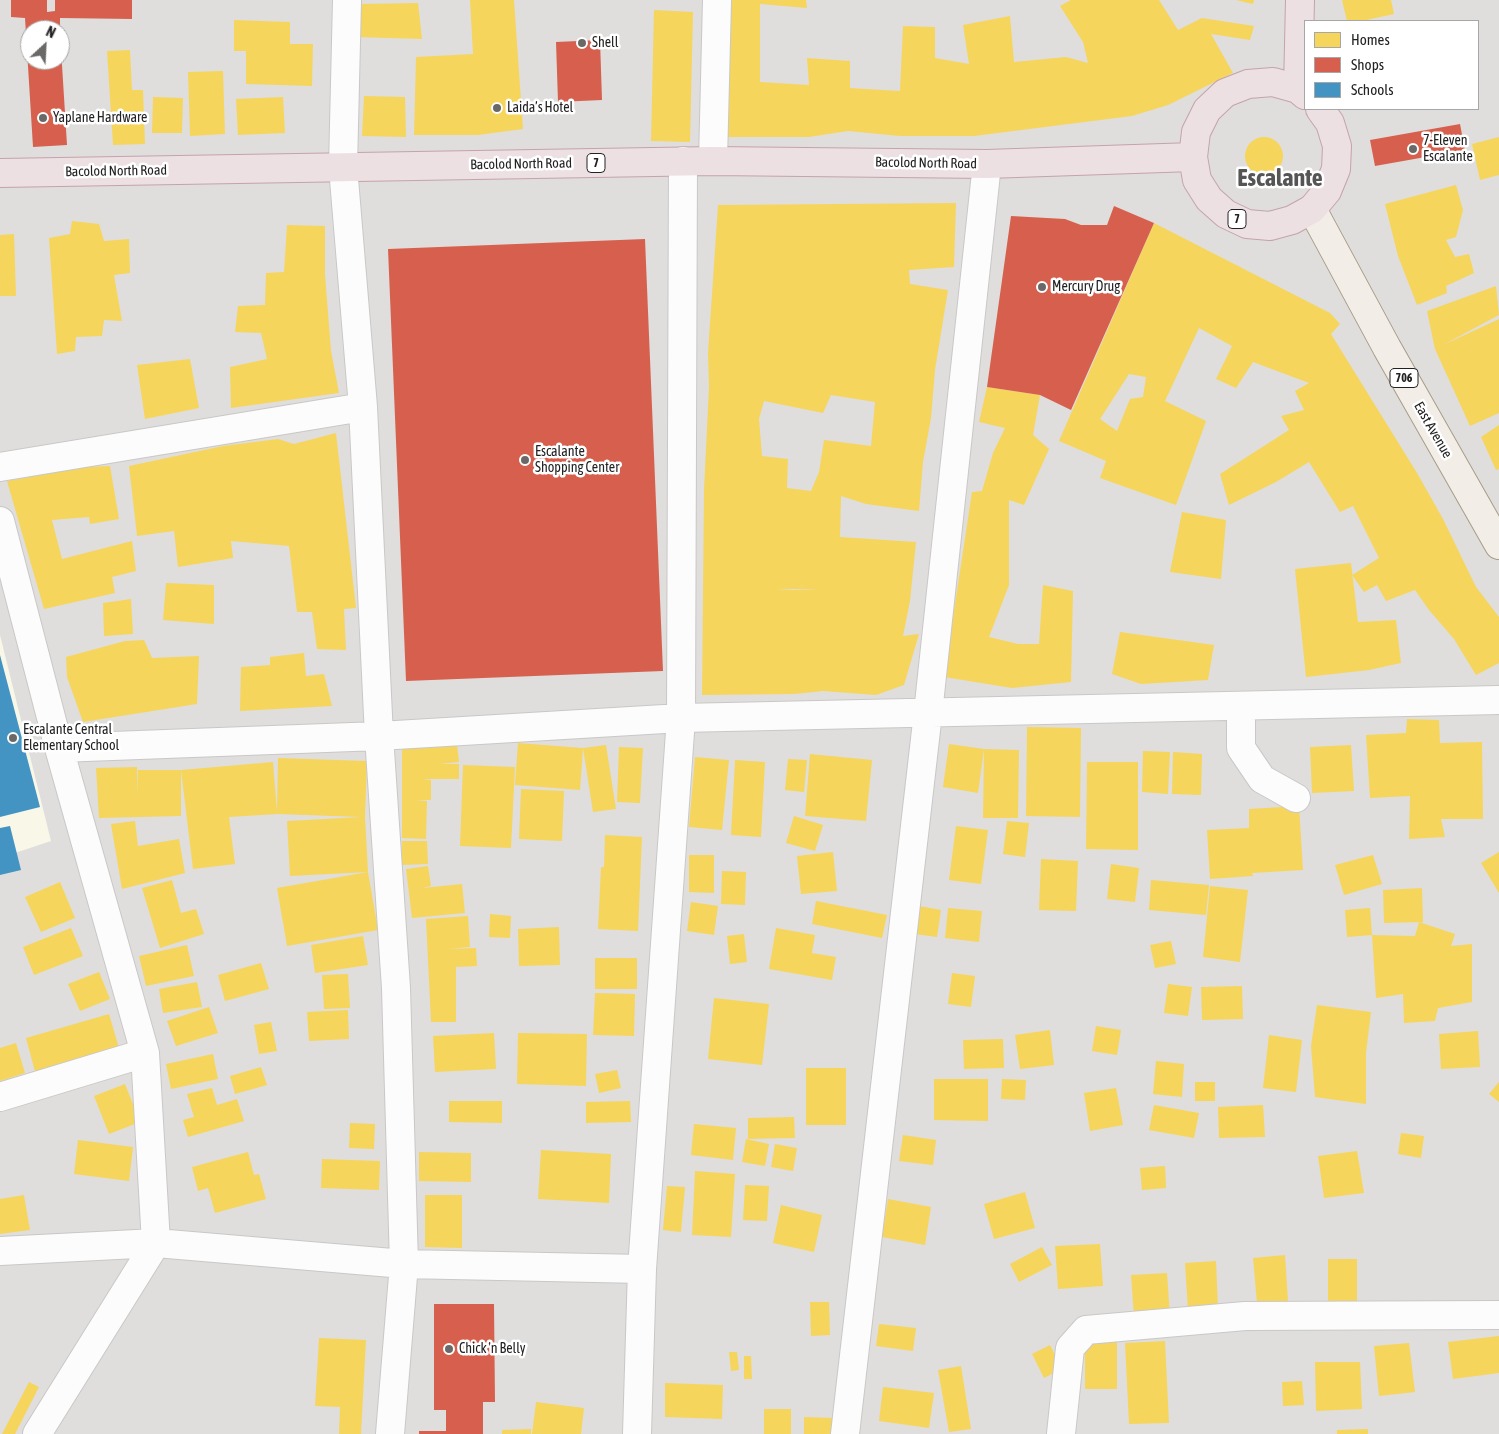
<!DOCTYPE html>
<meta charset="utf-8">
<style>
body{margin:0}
#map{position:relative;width:1499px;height:1434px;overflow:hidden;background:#f0eeeb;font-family:"Asap Condensed",sans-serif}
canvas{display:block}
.legend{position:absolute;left:1304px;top:20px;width:175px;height:90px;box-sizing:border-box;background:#fff;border:1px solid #a7a7a7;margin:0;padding:6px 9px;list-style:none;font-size:15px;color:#222}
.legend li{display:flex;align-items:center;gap:10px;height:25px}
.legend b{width:25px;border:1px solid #a7a7a7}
.north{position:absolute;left:20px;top:20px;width:50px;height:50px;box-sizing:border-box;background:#fff;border:1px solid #a7a7a7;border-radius:50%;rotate:25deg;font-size:14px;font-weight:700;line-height:20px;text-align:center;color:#222}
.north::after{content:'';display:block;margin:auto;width:18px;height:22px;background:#6a6968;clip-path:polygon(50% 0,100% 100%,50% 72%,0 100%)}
</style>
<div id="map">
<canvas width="1499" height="1434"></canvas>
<ul class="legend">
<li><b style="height:14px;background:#f6d55c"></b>Homes</li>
<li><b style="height:14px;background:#d6604d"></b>Shops</li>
<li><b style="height:14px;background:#4393c3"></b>Schools</li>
</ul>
<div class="north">N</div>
</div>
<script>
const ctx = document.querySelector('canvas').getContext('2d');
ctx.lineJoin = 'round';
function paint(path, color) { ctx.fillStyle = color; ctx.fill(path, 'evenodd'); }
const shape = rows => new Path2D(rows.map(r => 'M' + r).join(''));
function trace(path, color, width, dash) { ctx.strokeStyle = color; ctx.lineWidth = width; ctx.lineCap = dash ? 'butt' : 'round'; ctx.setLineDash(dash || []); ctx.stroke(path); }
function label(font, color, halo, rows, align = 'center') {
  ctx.font = font + ' "Asap Condensed",sans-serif'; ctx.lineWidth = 5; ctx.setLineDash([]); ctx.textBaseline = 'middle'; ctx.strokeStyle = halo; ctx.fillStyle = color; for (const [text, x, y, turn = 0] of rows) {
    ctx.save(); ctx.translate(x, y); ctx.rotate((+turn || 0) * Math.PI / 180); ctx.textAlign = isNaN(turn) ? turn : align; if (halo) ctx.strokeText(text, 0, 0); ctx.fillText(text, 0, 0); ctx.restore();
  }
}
paint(shape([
 [0,0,1499,0,1499,1434,0,1434],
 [1305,21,1478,21,1478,109,1305,109],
 [30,30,60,30,60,60,30,60]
]), '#dfdedc');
paint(shape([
 [0,635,51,841,0,858]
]), '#f8f7e8');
paint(shape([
 [470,0,514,0,523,129,478,135,414,135,416,57,473,54],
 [726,0,806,0,807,8,760,4,760,82,809,85,807,58,850,61,850,88,900,91,903,26,935,27,935,58,969,64,963,25,1010,16,1014,62,1066,57,1088,63,1083,42,1060,6,1071,0,1159,0,1178,30,1202,18,1254,26,1250,40,1211,34,1233,73,1168,105,1132,116,974,136,900,136,848,131,809,137,722,137],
 [1236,0,1254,0,1253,4],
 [1342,0,1391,0,1394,14,1362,21,1347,21],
 [418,3,422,39,355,37,357,4],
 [654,10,693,12,690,142,651,141],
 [234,20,290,22,290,44,313,44,312,86,246,84,246,51,234,51],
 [130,50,132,90,143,90,145,144,113,145,107,51],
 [223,71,225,134,190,136,188,72],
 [364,96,405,97,406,137,362,136],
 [153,97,183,98,182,133,152,133],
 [283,97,285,133,238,135,236,99],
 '1245 156a19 19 0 1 1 38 0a19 19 0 1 1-38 0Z',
 [1499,137,1499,175,1480,180,1472,144],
 [1456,185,1463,210,1456,237,1446,240,1455,257,1469,254,1474,273,1446,286,1447,293,1417,305,1398,256,1385,204],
 [956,203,954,267,909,270,910,284,948,290,935,370,931,418,923,462,919,511,866,504,841,496,840,537,916,542,910,601,903,636,919,634,904,685,876,695,823,691,795,694,702,695,704,490,709,387,708,353,718,205],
 [831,395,875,402,871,446,824,440,819,472,811,491,787,488,788,459,762,456,759,419,764,401,823,413],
 [776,589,820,589,793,590],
 [72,221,99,224,104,241,129,239,130,273,114,275,122,321,104,320,102,336,76,337,75,351,57,354,49,238,70,234],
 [1154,223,1330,313,1340,324,1331,334,1417,473,1443,519,1476,587,1499,617,1499,663,1476,675,1454,639,1429,610,1415,590,1386,601,1377,585,1364,592,1352,575,1379,558,1353,506,1340,512,1309,462,1276,482,1229,505,1220,474,1289,430,1281,416,1304,410,1295,391,1309,383,1253,362,1236,388,1216,379,1232,346,1199,328,1165,401,1206,421,1176,505,1100,478,1106,461,1059,441],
 [1129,374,1146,377,1143,397,1130,399,1117,431,1100,419],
 [287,225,325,226,325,274,331,351,339,393,231,408,230,367,267,359,261,333,235,332,238,306,265,305,266,273,284,272],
 [14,234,16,296,0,296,0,235],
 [1496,286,1499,315,1443,345,1499,319,1499,413,1470,426,1435,349,1427,311],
 [190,359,199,408,145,419,137,365],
 [987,387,1040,395,1033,435,1049,449,1024,505,1009,500,1009,585,989,637,1018,644,1039,644,1043,585,1073,591,1071,682,1012,688,944,677,972,492,982,491,993,453,1005,428,979,422],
 [1499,425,1499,469,1496,470,1481,437],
 [336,433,356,608,344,609,346,650,317,649,312,612,297,612,289,546,231,541,233,558,178,567,174,531,137,536,129,466,223,446,278,439,294,444],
 [110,466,119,519,90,524,89,517,52,520,62,559,132,541,136,571,112,577,115,593,44,609,7,481,84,467],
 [1182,512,1226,520,1221,579,1170,572],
 [1351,563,1358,622,1396,620,1401,663,1369,670,1306,677,1295,569],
 [166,583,214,585,214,624,163,620],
 [131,599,133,634,104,636,103,603],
 [1120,632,1214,645,1208,680,1141,684,1112,674],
 [144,640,152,658,199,656,197,704,83,722,67,677,66,657,125,641],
 [304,653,306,676,324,674,332,706,240,711,241,667,270,665,270,657],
 [1407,719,1439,720,1440,743,1482,742,1483,819,1441,819,1445,837,1409,839,1410,796,1370,798,1366,735,1406,733],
 [1027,727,1081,728,1080,817,1026,816],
 [518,743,583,748,580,790,515,785],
 [457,744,459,762,440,764,459,764,459,779,422,779,431,780,431,800,416,800,427,801,426,839,402,838,402,746],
 [949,744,984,749,1019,750,1018,818,983,818,984,749,978,793,943,787],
 [606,745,616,809,593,812,583,748],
 [1351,745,1354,791,1312,793,1310,747],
 [619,747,643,748,640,803,617,802],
 [1143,751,1170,752,1168,794,1142,792],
 [1173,752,1202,754,1201,795,1172,794],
 [810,754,872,760,866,821,805,816],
 [695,757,729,760,722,830,689,827],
 [278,758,367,761,365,817,368,872,378,930,287,946,277,888,368,872,290,876,287,821,361,817,277,814,229,817,235,864,193,869,181,770,273,762,277,812],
 [788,759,807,760,804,792,785,790],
 [735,760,765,762,761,837,731,835],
 [1087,762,1138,762,1138,850,1086,849],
 [463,765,515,767,511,848,460,846],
 [137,767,138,796,138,770,181,770,181,816,99,818,96,768],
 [521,789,564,791,562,841,519,839],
 [1299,806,1303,870,1252,873,1253,876,1210,879,1207,830,1249,828,1249,809],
 [794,816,823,825,815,851,786,843],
 [135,821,138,846,179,839,185,873,122,889,111,824],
 [1007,821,1029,823,1025,857,1003,854],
 [956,826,988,830,981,884,949,880],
 [605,835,642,837,638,931,598,929,601,867,604,867],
 [402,841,427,841,428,864,402,865],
 [833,852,837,891,801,894,797,856],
 [1499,852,1499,893,1481,863],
 [689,855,714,855,714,893,689,892],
 [1373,855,1382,884,1344,895,1335,865],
 [1041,859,1078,861,1076,911,1039,910],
 [1111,864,1139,868,1135,902,1107,899],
 [428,866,431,886,422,888,462,884,465,913,412,918,406,869],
 [722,871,746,872,745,905,721,904],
 [172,880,181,913,196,909,204,934,160,948,142,888],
 [1151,880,1209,885,1206,915,1149,910],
 [60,882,75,918,41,932,25,897],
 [1210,886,1248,890,1240,962,1203,957],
 [1422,888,1423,922,1384,923,1383,890],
 [816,901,887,915,882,938,812,924],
 [691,902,718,906,714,935,687,931],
 [919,906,941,910,937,937,915,934],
 [948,908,982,911,979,942,945,938],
 [1370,908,1372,935,1415,936,1419,922,1455,934,1451,946,1472,944,1472,1002,1438,1008,1435,1021,1404,1023,1403,994,1376,998,1372,935,1347,937,1345,910],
 [490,914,511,916,510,938,489,937],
 [468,916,470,947,448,949,476,948,477,966,456,967,456,1022,431,1022,426,919],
 [559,927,560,965,519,966,518,929],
 [71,928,83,956,34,975,23,947],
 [776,928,815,935,812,953,836,957,832,980,769,969],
 [744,934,747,962,730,964,727,936],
 [363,936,368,965,315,973,311,945],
 [1171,941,1176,964,1155,968,1150,945],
 [187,945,194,976,146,986,139,956],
 [595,958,637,958,637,989,595,989],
 [261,963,269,989,225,1001,218,975],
 [99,972,110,999,80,1011,68,984],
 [952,973,975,976,971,1007,948,1004],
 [348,974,350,1008,324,1009,322,975],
 [197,982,202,1007,163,1013,159,989],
 [1168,984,1192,987,1188,1016,1164,1013],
 [1242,986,1243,1019,1202,1020,1201,987],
 [595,993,635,994,634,1036,593,1035],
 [714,998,769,1004,762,1065,708,1059],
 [1317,1005,1371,1012,1366,1053,1366,1104,1315,1097,1311,1046],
 [209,1007,218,1033,176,1046,167,1021],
 [348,1010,349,1039,309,1041,307,1012],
 [109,1014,121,1055,37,1079,26,1038],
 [271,1022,277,1051,259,1054,254,1025],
 [1096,1026,1121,1030,1117,1055,1092,1051],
 [1050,1030,1054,1065,1020,1069,1015,1035],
 [1478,1031,1480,1067,1441,1069,1439,1034],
 [494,1033,496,1069,435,1072,433,1036],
 [518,1033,587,1034,586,1086,517,1084],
 [1269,1035,1302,1040,1296,1092,1263,1088],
 [1003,1039,1004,1068,964,1069,963,1040],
 [16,1043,25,1073,0,1081,0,1048],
 [213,1054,218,1079,171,1089,166,1064],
 [1156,1061,1184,1064,1182,1097,1153,1094],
 [261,1067,267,1085,235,1094,230,1076],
 [806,1068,846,1068,846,1125,806,1125],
 [617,1070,621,1088,599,1093,595,1074],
 [934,1079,988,1079,988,1121,934,1120],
 [1002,1079,1026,1080,1025,1100,1001,1099],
 [1195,1082,1215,1082,1215,1101,1195,1101],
 [1499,1082,1499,1102,1489,1094],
 [125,1084,140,1122,109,1134,94,1096],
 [212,1088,217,1105,237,1099,244,1121,188,1137,183,1120,194,1117,187,1094],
 [1116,1088,1123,1125,1090,1131,1084,1093],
 [449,1101,502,1101,502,1123,449,1122],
 [630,1101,631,1122,586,1123,586,1102],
 [1154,1105,1199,1113,1194,1138,1149,1130],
 [1263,1105,1265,1137,1219,1138,1218,1107],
 [794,1117,795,1138,748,1139,748,1118],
 [350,1123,375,1124,374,1149,349,1148],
 [694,1124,736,1128,733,1160,691,1155],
 [1401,1133,1424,1136,1421,1158,1398,1154],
 [903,1135,936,1140,933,1165,899,1161],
 [746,1139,769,1144,765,1166,742,1162],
 [78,1140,133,1147,129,1181,74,1174],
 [775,1144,797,1148,793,1171,771,1167],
 [541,1150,611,1154,609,1203,538,1199],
 [1357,1151,1364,1193,1324,1198,1318,1156],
 [248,1152,254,1175,259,1174,266,1199,215,1213,208,1188,198,1191,192,1167],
 [419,1152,471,1153,471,1182,419,1181],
 [322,1159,380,1161,379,1190,321,1188],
 [1165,1166,1166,1188,1142,1190,1140,1168],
 [695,1171,735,1174,731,1237,692,1235],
 [745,1185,769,1186,767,1221,743,1220],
 [667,1186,685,1187,681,1232,663,1230],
 [1025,1192,1035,1228,994,1239,984,1204],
 [24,1195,30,1230,0,1234,0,1199],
 [425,1195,462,1195,462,1248,425,1247],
 [888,1199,931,1207,925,1245,882,1237],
 [781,1205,822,1215,814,1252,773,1243],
 [1100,1244,1103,1286,1058,1289,1055,1246],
 [1042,1247,1052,1265,1019,1282,1010,1264],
 [1285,1255,1288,1301,1257,1303,1253,1258],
 [1328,1259,1357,1259,1357,1314,1328,1314],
 [1216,1261,1218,1308,1188,1310,1185,1263],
 [1167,1273,1170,1316,1134,1318,1131,1275],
 [810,1302,829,1302,830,1335,811,1336],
 [879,1324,916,1328,913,1351,876,1346],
 [1499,1336,1499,1373,1453,1379,1448,1342],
 [319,1338,366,1340,361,1434,339,1434,340,1407,315,1406],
 [1085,1341,1117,1341,1117,1389,1085,1389],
 [1165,1341,1169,1423,1129,1424,1125,1343],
 [1409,1343,1415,1392,1379,1396,1374,1346],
 [1050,1345,1062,1369,1044,1378,1032,1354],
 [729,1352,737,1352,739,1370,731,1371],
 [744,1356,751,1356,752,1379,744,1379],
 [1315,1362,1360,1362,1362,1409,1316,1411],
 [961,1366,971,1429,949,1432,938,1370],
 [1302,1381,1304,1405,1283,1406,1282,1382],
 [29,1382,39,1387,15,1434,2,1434],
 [665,1383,723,1385,722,1419,665,1417],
 [883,1387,934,1393,929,1428,879,1421],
 [536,1402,584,1408,581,1434,532,1434],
 [764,1409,791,1409,791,1434,764,1434],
 [804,1417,834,1418,834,1434,804,1434],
 [531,1429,531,1434,502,1434,502,1430],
 [1368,1429,1368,1434,1337,1434,1337,1430]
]), '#f6d55c');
paint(shape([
 [11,0,47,0,47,12,55,11,55,0,132,0,132,19,60,18,60,30,30,30,30,60,60,60,61,49,67,145,33,147,25,18,11,17],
 [600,40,602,100,558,102,556,42],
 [1460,124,1465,150,1375,166,1370,140],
 [1114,206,1154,223,1071,410,1040,395,987,387,1011,216,1065,219,1081,225,1107,225],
 [645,239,663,671,406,681,388,249],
 [434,1304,494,1304,495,1402,483,1402,483,1434,419,1434,419,1431,446,1431,446,1410,434,1410]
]), '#d6604d');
paint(shape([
 [0,655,40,807,0,817],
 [10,826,21,870,0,875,0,828]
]), '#4393c3');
const minor = shape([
 [347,0,343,167,363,407,379,736,396,988,404,1264,390,1434],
 [713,161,717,0],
 [0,467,363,407],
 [0,521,59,748,145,1053,156,1243,37,1434],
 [1241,706,1241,748,1262,779,1296,798],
 [59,748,379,736,681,718,1499,700],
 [0,1097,145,1053],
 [0,1251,156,1243,404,1264,642,1269],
 [637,1434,642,1269,681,718,683,161],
 [845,1434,928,713,987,164],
 [1061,1434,1070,1348,1086,1330,1245,1316,1499,1315]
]);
const major = shape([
 [1312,209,1387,348,1499,545]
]);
const highway = shape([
 [1298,89,1300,0],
 [1305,95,1298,89,1273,82,1248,84,1225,93,1207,110,1196,132,1193,157,1197,180,1209,199,1226,214,1247,224,1270,226,1292,220,1312,209,1327,191,1336,169,1337,146,1330,123,1320,109],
 [0,173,713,161,987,164,1193,157]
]);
trace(minor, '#c9c8c7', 30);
trace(major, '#a79c86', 30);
trace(highway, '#c5a2ac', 30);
trace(minor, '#fdfcfc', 28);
trace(major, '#f3ede7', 28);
trace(highway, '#ece0e2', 28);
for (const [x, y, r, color] of [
 [582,43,5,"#6a6968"],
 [497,108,5,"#6a6968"],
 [43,118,5,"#6a6968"],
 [1413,149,5,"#6a6968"],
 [1042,287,5,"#6a6968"],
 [525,460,5,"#6a6968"],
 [13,738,5,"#6a6968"],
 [449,1349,5,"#6a6968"]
]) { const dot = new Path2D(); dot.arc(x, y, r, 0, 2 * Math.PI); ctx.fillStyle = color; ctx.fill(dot); trace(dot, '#fff', 2); }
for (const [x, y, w] of [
 [596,163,18],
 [1237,219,18],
 [1404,378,28]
]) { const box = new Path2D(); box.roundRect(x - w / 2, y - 9.5, w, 19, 4); ctx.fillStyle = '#fff'; ctx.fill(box); trace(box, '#222', 1); }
label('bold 12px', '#222', null, [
 ["7",596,163],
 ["7",1237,219],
 ["706",1404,378]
]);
label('14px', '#222', '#fff', [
 ["Shell",592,43],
 ["Laida’s Hotel",507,108],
 ["Yaplane Hardware",53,118],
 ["7-Eleven",1423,141],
 ["Escalante",1423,157],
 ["Mercury Drug",1052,287],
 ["Escalante",535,452],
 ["Shopping Center",535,468],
 ["Escalante Central",23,730],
 ["Elementary School",23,746],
 ["Chick 'n Belly",459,1349]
], 'left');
label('14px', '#222', '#fff', [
 ["Bacolod North Road",926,163,1],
 ["Bacolod North Road",521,164,-1],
 ["Bacolod North Road",116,171,-1],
 ["East Avenue",1433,430,60]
]);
label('bold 24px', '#555', '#fff', [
 ["Escalante",1280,178]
]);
</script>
